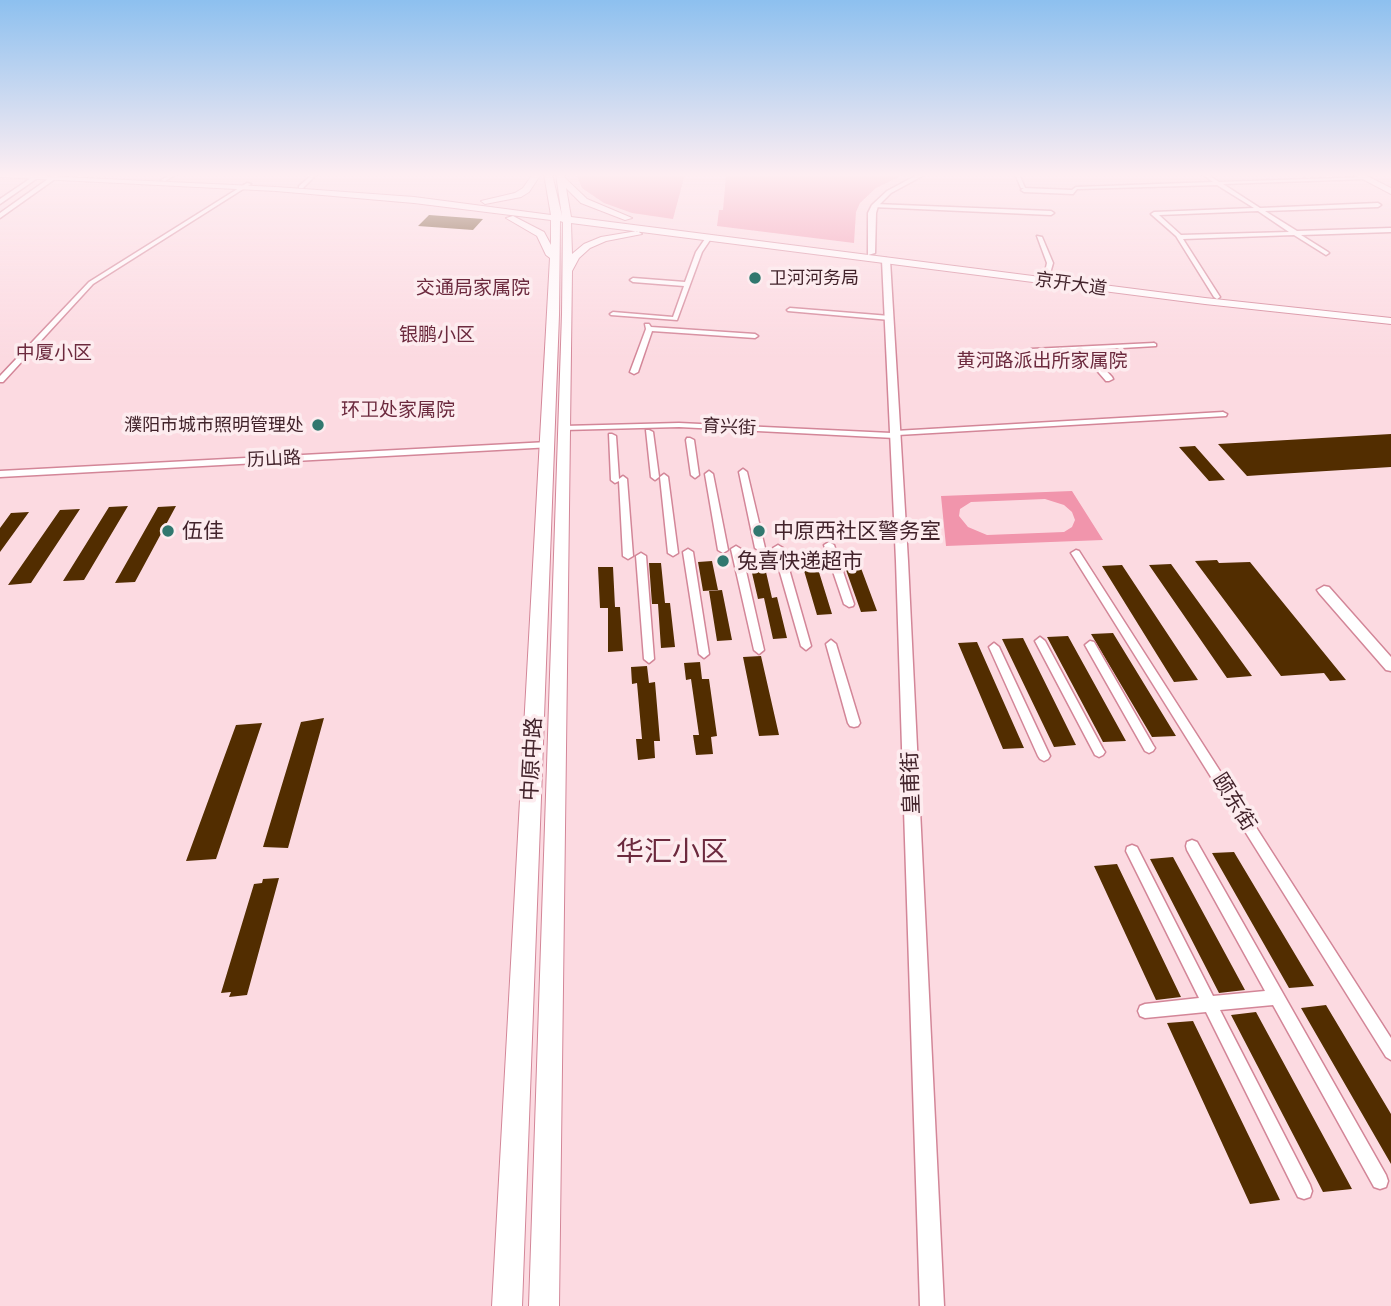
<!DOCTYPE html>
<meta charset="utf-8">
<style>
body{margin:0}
canvas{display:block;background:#fcdae1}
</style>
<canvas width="1391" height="1306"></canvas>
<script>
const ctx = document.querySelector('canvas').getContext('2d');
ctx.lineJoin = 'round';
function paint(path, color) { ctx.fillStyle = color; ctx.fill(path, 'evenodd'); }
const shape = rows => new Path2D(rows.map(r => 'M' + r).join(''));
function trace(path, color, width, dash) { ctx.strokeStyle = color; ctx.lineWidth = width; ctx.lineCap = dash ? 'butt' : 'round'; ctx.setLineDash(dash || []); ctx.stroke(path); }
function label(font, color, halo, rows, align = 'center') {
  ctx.font = font + ' "Golos Text","Noto Sans SC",sans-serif'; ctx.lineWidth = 7; ctx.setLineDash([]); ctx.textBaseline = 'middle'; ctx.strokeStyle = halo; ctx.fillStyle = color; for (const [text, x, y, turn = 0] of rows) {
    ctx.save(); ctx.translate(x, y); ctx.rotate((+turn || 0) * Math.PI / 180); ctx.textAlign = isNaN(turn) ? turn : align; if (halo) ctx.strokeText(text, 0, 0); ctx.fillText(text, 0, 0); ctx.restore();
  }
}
paint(shape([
 [576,174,685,174,673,219,632,213,604,203,582,188],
 [723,174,905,174,876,188,860,203,856,212,854,243,717,226,719,210,723,210,726,176],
 [1072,491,1103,540,946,546,941,496],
 [1045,499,1064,505,1072,512,1075,520,1072,527,1064,532,987,535,968,527,959,516,960,509,971,502]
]), '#f195ac');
paint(shape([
 [429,215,483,219,473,230,418,226],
 [1391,434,1391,467,1262,475,1247,476,1218,444],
 [1195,446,1225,480,1209,481,1179,447],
 [128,506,84,580,63,581,109,507],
 [176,506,135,582,115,583,158,507],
 [80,509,31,583,8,585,60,510],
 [29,512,0,552,0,528,11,513],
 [855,552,877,611,861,612,840,553],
 [814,556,832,614,817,615,800,557],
 [763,559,772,598,777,597,787,638,773,639,764,598,758,599,749,560],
 [1217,560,1219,563,1250,562,1346,680,1330,681,1324,673,1281,676,1195,561],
 [712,561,718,590,703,591,698,562],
 [649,563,661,563,665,603,670,603,675,647,661,648,658,604,652,604],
 [1171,564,1252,676,1227,678,1149,565],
 [1122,565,1198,680,1174,682,1102,566],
 [598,567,613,567,615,607,620,607,623,651,608,652,608,608,600,608],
 [722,590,732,640,717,641,709,591],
 [1113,633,1176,736,1152,737,1091,634],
 [1068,636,1126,741,1103,742,1047,637],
 [1023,638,1076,745,1054,747,1002,639],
 [977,642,1024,748,1003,749,958,643],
 [761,656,779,735,759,736,743,657],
 [700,662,702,679,709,679,717,736,711,737,713,754,696,755,693,735,699,735,691,679,686,680,684,663],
 [647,666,649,683,655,682,660,741,654,741,655,758,638,760,636,739,642,739,637,683,632,684,631,667],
 [324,718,288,848,263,847,301,722],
 [262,723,216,859,186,861,236,725],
 [1234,852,1314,986,1289,988,1212,853],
 [1173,857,1245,990,1219,993,1150,859],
 [1117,864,1181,997,1156,1000,1094,866],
 [279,878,247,995,229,997,231,992,221,993,254,884,262,883,263,879],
 [1326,1005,1391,1114,1391,1164,1301,1008],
 [1256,1012,1352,1189,1323,1192,1231,1015],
 [1193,1021,1280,1200,1250,1204,1167,1023]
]), '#522d00');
const minor = shape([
 [172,174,177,174,165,181,161,180,172,174],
 [313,174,317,174,303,188,299,188,299,186,313,174],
 [1015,174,1019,174,1025,188,1021,188,1015,174],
 [1202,174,1207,174,1219,182,1367,177,1365,179,1223,184,1260,208,1378,203,1381,205,1378,207,1265,211,1297,231,1391,228,1391,232,1301,235,1328,252,1329,253,1326,255,1294,235,1183,239,1220,297,1217,299,1214,297,1176,236,1151,214,1154,212,1254,208,1217,185,1077,189,1073,194,1024,192,1021,190,1024,188,1072,190,1076,187,1213,182,1202,174],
 [1258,211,1289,232,1181,235,1159,215,1258,211],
 [247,183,251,184,93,284,3,382,0,382,0,376,89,282,247,183],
 [875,204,1051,211,1054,213,1051,215,873,207,875,204],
 [707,236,712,237,702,252,677,320,611,315,610,314,613,312,673,317,684,286,633,282,630,280,633,278,685,282,696,252,707,236],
 [1037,236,1042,237,1053,263,1049,277,1044,276,1047,263,1037,236],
 [790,308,890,316,893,318,890,320,788,311,787,310,790,308],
 [645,324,649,324,651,327,755,334,758,336,755,338,652,331,638,372,634,374,630,372,646,329,645,324],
 [1154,343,1156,344,1156,346,1087,350,1112,377,1113,379,1109,381,1106,381,1080,351,1031,353,1028,351,1031,349,1154,343],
 [1223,412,1227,414,1226,416,898,435,898,438,895,438,679,427,564,430,560,428,564,426,679,423,891,433,895,431,1223,412],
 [646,430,649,430,653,432,659,477,655,480,651,477,646,430],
 [609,434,612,434,616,436,619,479,623,476,627,479,633,556,628,559,623,556,619,481,615,483,611,480,609,434],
 [687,438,690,438,694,440,699,475,695,478,691,475,686,440,687,438],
 [743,469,747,472,765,548,760,551,755,548,739,472,743,469],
 [709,471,713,474,728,550,723,553,718,550,705,474,709,471],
 [664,474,668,477,678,553,673,556,668,553,660,477,664,474],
 [829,542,834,545,854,604,853,606,849,607,844,604,824,545,829,542],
 [778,545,783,548,811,646,806,650,801,646,773,548,778,545],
 [736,546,741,549,764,650,759,654,754,650,731,549,736,546],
 [688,549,693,552,709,654,704,658,699,654,683,552,688,549],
 [1076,550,1079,551,1391,1038,1391,1060,1386,1057,1071,553,1076,550],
 [641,553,646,556,654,659,649,663,644,659,636,556,641,553],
 [1040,637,1045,641,1103,749,1105,752,1103,755,1099,757,1095,755,1035,641,1040,637],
 [831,640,836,644,860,723,858,726,854,727,850,726,848,723,826,644,831,640],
 [1090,641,1094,642,1153,745,1155,748,1153,751,1149,753,1145,751,1085,645,1090,641],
 [994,643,999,647,1050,756,1048,759,1044,761,1040,759,1038,756,989,647,994,643],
 [1192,840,1197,842,1386,1175,1388,1181,1386,1187,1380,1189,1374,1187,1273,1005,1220,1010,1310,1185,1312,1191,1310,1197,1304,1199,1298,1197,1206,1012,1145,1018,1140,1016,1138,1011,1140,1006,1145,1004,1199,998,1126,851,1127,847,1132,845,1137,847,1213,996,1265,991,1187,850,1186,846,1187,842,1192,840]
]);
const tertiary = shape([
 [55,174,62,174,0,218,0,213,55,174],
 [919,174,926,174,891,193,878,206,876,213,875,253,868,255,868,213,872,205,887,191,919,174],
 [34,176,39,177,0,204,0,199,34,176],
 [886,258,890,260,908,561,944,1306,920,1306,896,561,882,260,886,258],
 [548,442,552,443,552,447,0,477,0,471,548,442],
 [1324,586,1329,587,1391,657,1391,671,1386,670,1319,593,1317,590,1324,586]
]);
const primary = shape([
 [0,174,276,187,414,197,551,215,544,174,552,174,562,216,556,174,564,174,565,178,587,199,632,218,625,220,581,203,566,188,571,217,1205,298,1391,318,1391,324,1205,304,571,223,572,254,584,244,601,237,637,231,642,234,606,241,590,248,579,258,572,271,559,1306,529,1306,562,314,563,222,560,221,559,315,522,1306,492,1306,550,258,546,255,537,236,506,218,513,216,544,232,551,245,551,220,414,203,276,191,0,177,0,174],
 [533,174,541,174,529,192,521,197,485,204,481,201,515,193,523,188,533,174],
 [1353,174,1363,174,1391,188,1391,194,1353,174]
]);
trace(minor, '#d38698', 3);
trace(tertiary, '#d38698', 3);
trace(primary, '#d38698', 2);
paint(minor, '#fff');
paint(tertiary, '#fff');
paint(primary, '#fff');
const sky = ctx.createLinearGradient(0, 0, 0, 357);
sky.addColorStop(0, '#8dc0ef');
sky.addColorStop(0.49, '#feeef2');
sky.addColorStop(1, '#feeef200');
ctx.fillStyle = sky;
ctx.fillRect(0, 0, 1391, 357);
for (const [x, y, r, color] of [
 [755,278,7,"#31786f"],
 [318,425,7,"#31786f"],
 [168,531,7,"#31786f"],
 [759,531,7,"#31786f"],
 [723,561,7,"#31786f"]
]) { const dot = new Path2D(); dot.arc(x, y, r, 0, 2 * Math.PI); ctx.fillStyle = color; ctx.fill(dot); trace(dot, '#fdecef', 2.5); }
label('18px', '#42232b', '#fdecef', [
 ["卫河河务局",769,278],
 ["濮阳市城市照明管理处",304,425,"right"]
], 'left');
label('18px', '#42232b', '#fdecef', [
 ["京开大道",1071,284,8],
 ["育兴街",729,427,3],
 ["历山路",274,459,-3]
]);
label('19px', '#6c2a3e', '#fdecef', [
 ["交通局家属院",473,288],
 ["银鹏小区",437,335],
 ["中厦小区",54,353],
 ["黄河路派出所家属院",1042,361],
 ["环卫处家属院",398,410]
]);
label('21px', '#42232b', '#fdecef', [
 ["伍佳",182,531],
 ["中原西社区警务室",773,531],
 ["兔喜快递超市",737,561]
], 'left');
label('21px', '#42232b', '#fdecef', [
 ["中原中路",532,759,-87],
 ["皇甫街",911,783,-92],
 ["颐东街",1234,802,58]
]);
label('28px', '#6c2a3e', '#fdecef', [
 ["华汇小区",672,852]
]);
</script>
